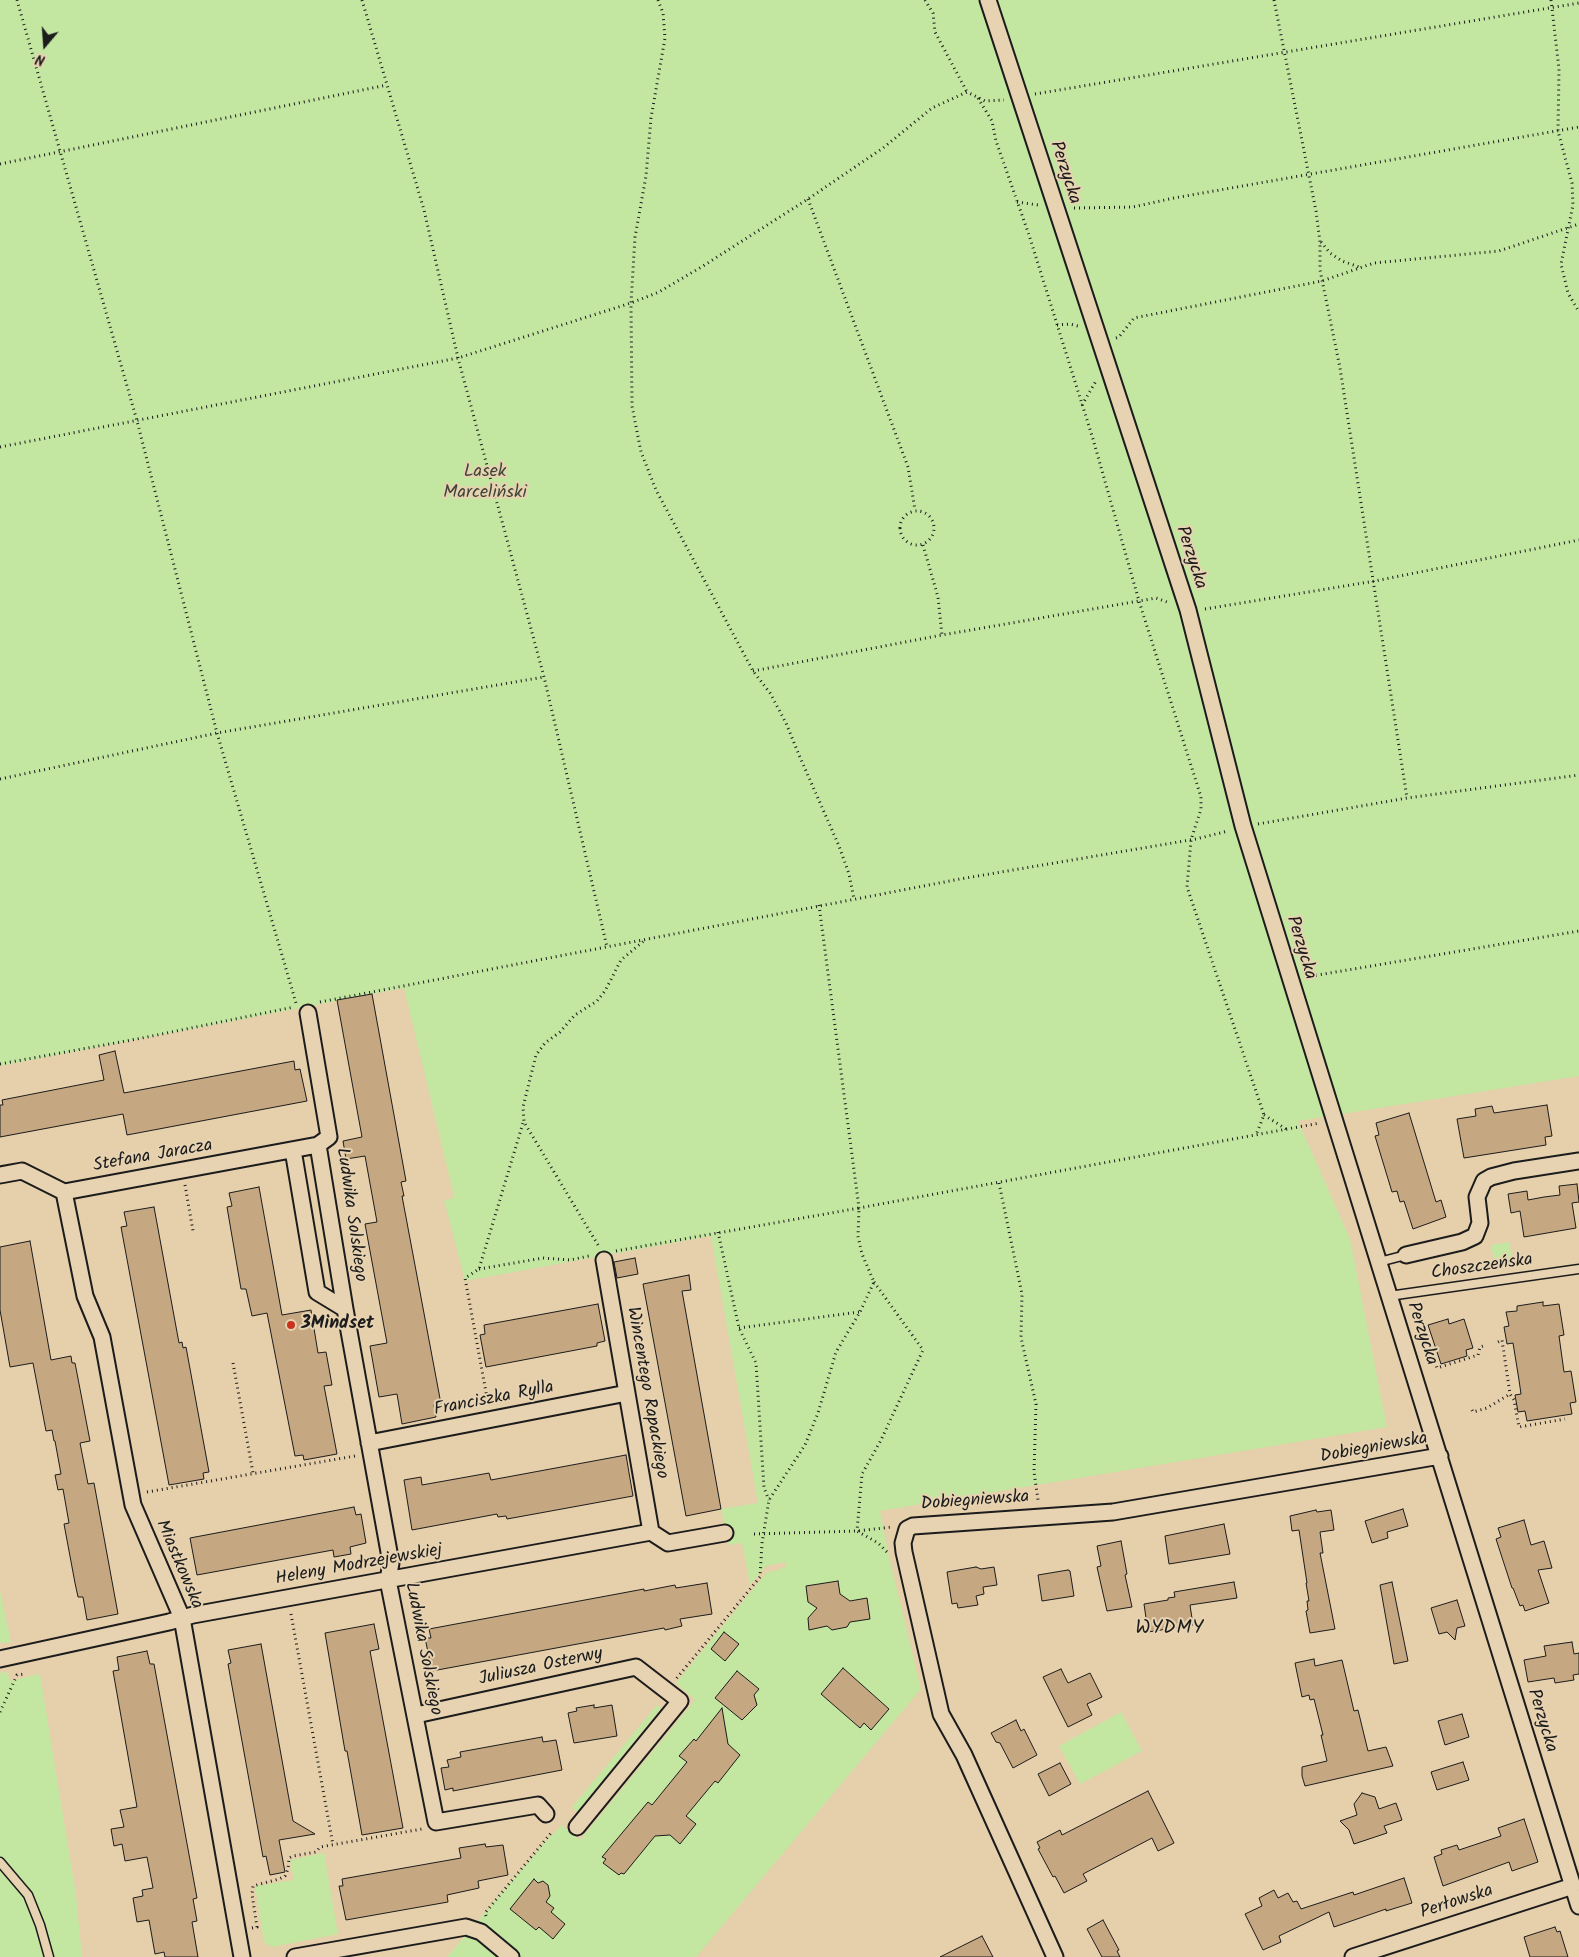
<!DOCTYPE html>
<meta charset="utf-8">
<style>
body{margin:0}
#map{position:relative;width:1579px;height:1957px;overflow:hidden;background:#e6cfab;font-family:Kalam,sans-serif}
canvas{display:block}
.north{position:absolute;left:20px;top:20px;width:50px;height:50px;-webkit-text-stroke:4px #e7d3b1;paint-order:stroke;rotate:198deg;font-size:14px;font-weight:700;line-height:20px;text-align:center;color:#1c1c1c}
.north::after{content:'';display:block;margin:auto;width:18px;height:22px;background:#1c1c1c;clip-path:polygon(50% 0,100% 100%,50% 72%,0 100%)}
</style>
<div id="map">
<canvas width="1579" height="1957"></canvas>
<div class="north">N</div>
</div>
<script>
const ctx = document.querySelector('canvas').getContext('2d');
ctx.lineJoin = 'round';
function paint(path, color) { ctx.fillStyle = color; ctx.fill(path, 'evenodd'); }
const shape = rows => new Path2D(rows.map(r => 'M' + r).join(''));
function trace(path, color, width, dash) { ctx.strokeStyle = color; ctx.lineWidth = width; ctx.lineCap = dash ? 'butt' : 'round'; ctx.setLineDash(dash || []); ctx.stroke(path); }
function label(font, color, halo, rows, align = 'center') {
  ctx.font = font + ' Kalam,sans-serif'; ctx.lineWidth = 4; ctx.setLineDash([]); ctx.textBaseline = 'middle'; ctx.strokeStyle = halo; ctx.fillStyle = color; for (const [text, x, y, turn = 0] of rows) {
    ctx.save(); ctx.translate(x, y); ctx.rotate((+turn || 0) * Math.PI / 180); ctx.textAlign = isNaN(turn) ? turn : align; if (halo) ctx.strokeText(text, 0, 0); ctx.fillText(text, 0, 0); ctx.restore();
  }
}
paint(shape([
 [0,0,1579,0,1579,1076,1298,1121,1350,1239,1387,1427,880,1511,889,1557,921,1689,696,1957,447,1957,551,1835,553,1835,561,1825,580,1840,695,1700,676,1683,767,1572,780,1570,780,1568,786,1567,785,1562,766,1566,750,1585,742,1543,729,1545,721,1509,758,1503,711,1236,465,1281,444,1200,454,1198,454,1196,404,988,0,1066],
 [1509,1242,1513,1262,1495,1265,1491,1245],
 [0,1591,11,1642,0,1643],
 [7,1672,10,1681,40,1674,76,1895,82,1957,0,1957,0,1673],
 [657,1705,661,1708,577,1812,572,1807],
 [1121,1712,1142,1751,1080,1784,1059,1746],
 [324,1853,338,1934,272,1947,264,1942,255,1886,294,1880,290,1860]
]), '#c3e7a1');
const building = shape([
 [372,994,406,1181,401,1182,404,1196,402,1196,441,1404,434,1405,436,1417,402,1424,397,1394,379,1397,370,1346,387,1343,365,1224,377,1222,365,1156,346,1159,343,1141,362,1137,337,1000,372,994],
 [115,1051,124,1093,294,1061,295,1070,300,1069,307,1101,127,1135,123,1114,0,1137,0,1105,3,1105,2,1100,104,1080,99,1055,115,1051],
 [1547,1105,1552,1136,1545,1137,1546,1145,1464,1158,1457,1119,1476,1116,1475,1109,1492,1106,1494,1113,1547,1105],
 [1409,1113,1436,1202,1441,1200,1446,1217,1413,1229,1404,1201,1400,1202,1397,1191,1392,1192,1375,1136,1379,1135,1376,1123,1409,1113],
 [1577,1184,1579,1202,1572,1203,1576,1228,1524,1237,1520,1211,1511,1213,1508,1194,1527,1191,1528,1200,1544,1197,1560,1195,1559,1186,1577,1184],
 [259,1187,282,1315,311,1310,318,1353,326,1352,332,1385,324,1386,337,1454,304,1460,303,1455,295,1456,267,1313,252,1316,246,1289,241,1289,227,1207,232,1206,229,1193,259,1187],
 [154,1207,179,1343,182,1342,183,1348,186,1347,209,1472,203,1473,204,1479,169,1485,121,1227,127,1226,124,1212,154,1207],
 [30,1241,51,1360,71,1356,72,1363,75,1363,90,1441,80,1443,88,1484,94,1483,118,1614,87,1620,83,1597,78,1597,75,1583,64,1524,69,1523,63,1489,58,1490,55,1475,61,1474,55,1441,54,1441,52,1430,46,1431,33,1363,10,1367,0,1310,0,1247,30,1241],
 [635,1258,638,1274,617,1278,614,1262,635,1258],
 [689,1275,691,1290,682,1291,721,1509,686,1516,643,1284,689,1275],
 [1543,1302,1543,1306,1559,1304,1564,1335,1559,1336,1564,1372,1571,1371,1576,1402,1570,1403,1572,1414,1527,1421,1525,1411,1518,1412,1515,1395,1521,1394,1519,1380,1513,1343,1507,1344,1504,1327,1509,1326,1506,1312,1517,1311,1517,1306,1543,1302],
 [598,1304,605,1341,597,1343,597,1346,486,1367,480,1335,485,1334,484,1325,598,1304],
 [1448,1319,1449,1324,1464,1319,1473,1348,1466,1350,1467,1356,1441,1364,1428,1325,1448,1319],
 [626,1455,633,1496,507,1519,506,1516,498,1517,497,1514,412,1530,404,1480,421,1477,422,1485,489,1473,491,1480,626,1455],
 [354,1507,356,1515,361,1514,366,1543,350,1547,351,1554,334,1557,333,1550,197,1575,190,1538,354,1507],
 [1403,1509,1408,1526,1387,1532,1388,1538,1372,1543,1365,1521,1403,1509],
 [1316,1510,1317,1512,1331,1510,1334,1530,1320,1532,1323,1553,1320,1553,1335,1629,1310,1633,1306,1611,1308,1610,1307,1601,1309,1601,1306,1583,1307,1583,1299,1530,1292,1531,1290,1516,1316,1510],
 [1524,1520,1531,1545,1544,1541,1552,1568,1538,1570,1549,1603,1525,1611,1523,1605,1520,1606,1513,1588,1512,1588,1496,1539,1501,1537,1498,1528,1524,1520],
 [1224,1524,1230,1554,1169,1564,1165,1536,1224,1524],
 [1121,1541,1127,1574,1125,1575,1132,1607,1107,1611,1097,1567,1101,1566,1097,1546,1121,1541],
 [976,1567,981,1569,994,1567,997,1585,983,1587,984,1594,976,1596,978,1605,958,1608,957,1603,952,1604,947,1572,976,1567],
 [1068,1570,1070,1571,1074,1596,1042,1601,1038,1575,1068,1570],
 [838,1581,840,1594,850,1601,867,1598,870,1619,850,1622,847,1627,832,1630,827,1626,809,1630,808,1618,817,1608,808,1602,806,1586,838,1581],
 [1234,1582,1237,1598,1190,1605,1193,1625,1148,1632,1144,1604,1168,1600,1168,1598,1175,1597,1174,1592,1234,1582],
 [1392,1582,1408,1661,1394,1664,1380,1585,1392,1582],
 [707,1583,712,1614,680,1619,682,1626,665,1630,664,1628,432,1671,425,1638,431,1638,429,1629,644,1589,644,1591,675,1585,676,1588,707,1583],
 [1457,1600,1465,1626,1457,1628,1455,1640,1447,1632,1439,1634,1431,1608,1457,1600],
 [374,1624,379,1649,370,1651,403,1828,362,1835,347,1751,345,1751,325,1633,374,1624],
 [724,1632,739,1644,725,1661,711,1649,724,1632],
 [1572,1642,1574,1654,1579,1653,1579,1674,1573,1675,1574,1680,1555,1683,1554,1678,1528,1682,1524,1660,1546,1656,1544,1646,1572,1642],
 [261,1644,293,1821,315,1834,279,1840,285,1872,270,1875,266,1856,263,1857,228,1664,231,1663,228,1650,261,1644],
 [147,1651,150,1664,154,1664,197,1898,193,1899,197,1921,192,1922,198,1957,165,1957,164,1952,155,1954,149,1920,137,1922,133,1898,143,1896,142,1890,153,1888,147,1857,125,1861,122,1844,114,1846,111,1829,124,1827,120,1810,137,1807,113,1671,119,1670,117,1657,147,1651],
 [1314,1659,1315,1666,1342,1660,1354,1711,1358,1710,1368,1751,1386,1747,1393,1766,1305,1786,1302,1776,1302,1767,1327,1761,1321,1735,1323,1735,1314,1699,1310,1700,1309,1695,1302,1697,1295,1663,1314,1659],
 [843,1668,889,1709,871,1730,864,1723,860,1728,821,1694,843,1668],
 [1061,1669,1068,1683,1090,1673,1102,1697,1087,1704,1092,1715,1068,1727,1043,1677,1061,1669],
 [737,1671,759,1689,754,1695,757,1705,742,1720,715,1698,737,1671],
 [594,1705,594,1708,612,1705,617,1736,574,1743,568,1713,577,1711,576,1708,594,1705],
 [722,1708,728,1744,740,1755,718,1783,715,1781,686,1816,696,1824,680,1844,670,1835,655,1836,624,1874,621,1873,619,1875,603,1863,606,1859,602,1857,648,1802,652,1805,687,1762,679,1756,694,1739,696,1741,722,1708],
 [1462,1714,1469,1737,1445,1745,1438,1721,1462,1714],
 [1016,1720,1021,1731,1024,1729,1037,1755,1013,1768,1000,1743,996,1742,991,1733,1016,1720],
 [542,1737,543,1742,556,1740,562,1770,453,1791,453,1788,445,1790,441,1768,449,1767,447,1760,461,1757,460,1752,542,1737],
 [1463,1762,1469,1780,1437,1790,1431,1772,1463,1762],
 [1060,1763,1071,1784,1049,1796,1038,1774,1060,1763],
 [1148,1791,1174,1843,1158,1851,1152,1838,1083,1874,1087,1881,1064,1893,1055,1876,1053,1877,1038,1849,1040,1848,1037,1842,1060,1830,1062,1835,1148,1791],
 [1362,1793,1375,1797,1379,1809,1396,1803,1402,1820,1384,1826,1387,1833,1354,1844,1349,1830,1340,1821,1357,1815,1354,1804,1362,1793],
 [1524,1819,1538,1862,1512,1871,1509,1862,1443,1886,1434,1857,1442,1854,1441,1850,1457,1845,1459,1850,1501,1836,1498,1828,1524,1819],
 [485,1844,486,1847,503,1845,508,1875,478,1881,479,1888,447,1895,448,1902,346,1920,339,1886,343,1886,342,1879,461,1858,459,1848,485,1844],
 [1404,1878,1412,1903,1386,1911,1386,1909,1334,1927,1329,1912,1279,1936,1281,1942,1263,1950,1245,1914,1262,1906,1259,1898,1274,1890,1278,1898,1288,1893,1293,1902,1297,1901,1301,1909,1353,1892,1354,1895,1404,1878],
 [534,1879,538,1883,543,1881,548,1885,550,1896,546,1902,554,1908,551,1912,565,1924,553,1939,539,1927,536,1930,510,1909,534,1879],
 [1103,1920,1119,1950,1117,1951,1120,1957,1102,1957,1087,1929,1103,1920],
 [1555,1927,1557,1932,1560,1931,1568,1957,1530,1957,1524,1937,1555,1927],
 [982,1936,993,1957,940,1957,982,1936]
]);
paint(building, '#c5a781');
trace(building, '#1c1c1c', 1);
const service = shape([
 [1379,1262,1406,1255],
 [1389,1296,1579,1269],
 [0,1862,28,1895,40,1925,49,1957]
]);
const minor = shape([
 [988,0,1188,610,1243,826,1579,1906],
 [308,1013,329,1137,318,1145,345,1309,391,1563,388,1580,436,1822,538,1805,546,1814],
 [293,1150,317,1292,345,1309],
 [0,1175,22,1171,64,1192,318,1145],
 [64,1192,85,1296,102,1337,133,1505,182,1618,242,1957],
 [1406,1255,1462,1242,1475,1236,1480,1223,1477,1197,1484,1181,1491,1177,1514,1171,1579,1161],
 [604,1260,651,1532],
 [369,1443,627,1393],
 [0,1659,169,1622,193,1615,651,1532,668,1543,725,1533],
 [416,1715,636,1667,680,1701,577,1827],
 [295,1957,466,1927,481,1932,511,1957],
 [1055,1957,964,1755,941,1714,904,1552,903,1543,907,1529,913,1526,1113,1512,1440,1456],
 [1353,1957,1573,1886]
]);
trace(service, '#1c1c1c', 11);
trace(minor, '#1c1c1c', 19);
trace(shape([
 [17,0,137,421,217,733,296,1003],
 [362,0,424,210,458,358,544,677,607,947],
 [658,0,663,13,665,38,651,118,646,176,635,237,631,303,632,406,641,452,656,490,753,671,770,693,786,723,799,755,839,846,849,874,854,899],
 [925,0,933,13,935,32,967,92],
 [1274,0,1316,211,1320,242,1320,270,1340,368,1407,798],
 [1551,0,1559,69,1558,131,1572,183,1573,205,1561,264,1568,293,1579,312],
 [1035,94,1579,3],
 [978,98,992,121,996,141,1029,235,1093,439,1139,601,1201,797,1201,809,1191,840,1187,887,1264,1115,1256,1135],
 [0,164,387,85],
 [808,199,908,467,915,510],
 [1017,202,1038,205],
 [1074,208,1133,207,1174,198,1579,127],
 [1321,242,1330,253,1342,261,1359,267],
 [1057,325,1070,324,1078,326],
 [1116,338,1119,337,1134,318,1322,281,1374,263,1499,251,1579,224],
 [1082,405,1096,381],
 [0,447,458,358,631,303,659,292,703,266,808,199,883,148,932,108,967,92,985,101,1004,100],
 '900 528a17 17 0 1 1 34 0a17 17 0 1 1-34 0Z',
 [923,545,938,597,942,635],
 [1205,609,1375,581,1579,540],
 [753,671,942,635,1139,601,1156,598,1167,602],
 [0,779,217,733,544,677],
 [1258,824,1407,798,1579,775],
 [819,905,859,1208,1320,1123],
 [1306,977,1579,931],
 [320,1002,960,879,1196,839,1228,831],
 [0,1064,137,1039,294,1007],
 [1264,1115,1286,1129],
 [999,1183,1022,1294,1021,1338,1036,1404,1034,1472,1038,1500],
 [185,1185,193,1231],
 [718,1232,739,1328,756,1363,764,1488,769,1500],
 [598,1245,524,1122,523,1107,536,1055,545,1043,560,1032,575,1015,597,1001,605,991,621,960,645,940],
 [616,1251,859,1208,858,1236,862,1254,874,1282,860,1312,836,1352,818,1413,805,1445,769,1500,762,1543,760,1577,676,1679],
 [479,1269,543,1258,570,1260,589,1256],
 [874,1282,923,1350,881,1440,862,1474,857,1531,878,1543,888,1553],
 [739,1328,859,1312],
 [1425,1328,1437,1368,1478,1355,1480,1347,1483,1346],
 [1498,1342,1502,1340,1510,1394,1514,1400,1519,1427,1565,1419],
 [233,1363,253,1473],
 [488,1403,465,1278,479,1269,523,1123],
 [1472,1410,1473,1412,1487,1408,1510,1394],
 [147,1492,355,1456],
 [754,1534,857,1531,892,1527],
 [291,1614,333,1845],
 [0,1712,17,1675,25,1674],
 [486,1916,485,1913,551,1833],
 [252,1928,257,1927,252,1894,253,1886,279,1879,285,1876,288,1869,289,1858,293,1856,316,1852,320,1847,422,1829]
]), '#1c1c1c', 3, [1, 4]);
trace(service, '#e7d3b1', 8);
trace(minor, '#e7d3b1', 15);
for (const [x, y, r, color] of [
 [291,1325,5,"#c8321e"]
]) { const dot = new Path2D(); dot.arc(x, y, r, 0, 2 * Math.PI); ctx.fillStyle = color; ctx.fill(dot); trace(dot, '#e7d3b1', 2); }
label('18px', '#1c1c1c', '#e7d3b1', [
 ["Perzycka",1064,173,72],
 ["Perzycka",1190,558,72],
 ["Perzycka",1300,948,73],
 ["Stefana Jaracza",153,1157,-10],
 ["Ludwika Solskiego",350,1215,82],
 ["Choszczeńska",1482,1268,-8],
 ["Perzycka",1421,1334,72],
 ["Wincentego Rapackiego",646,1393,80],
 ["Franciszka Rylla",494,1400,-11],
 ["Dobiegniewska",1374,1449,-10],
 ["Dobiegniewska",975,1502,-4],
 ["Miastkowska",178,1565,67],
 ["Heleny Modrzejewskiej",359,1566,-10],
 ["Ludwika Solskiego",422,1649,79],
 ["Juliusza Osterwy",541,1668,-12],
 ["Perzycka",1541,1721,73],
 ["Perłowska",1457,1903,-18]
]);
label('18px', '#3d4537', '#e7d3b1', [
 ["Lasek",485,473],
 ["Marceliński",485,494]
]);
label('bold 18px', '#1c1c1c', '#e7d3b1', [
 ["3Mindset",301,1325]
], 'left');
ctx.letterSpacing = '1px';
label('19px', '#1c1c1c', '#e7d3b1', [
 ["WYDMY",1170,1630]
]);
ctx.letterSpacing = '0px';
</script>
